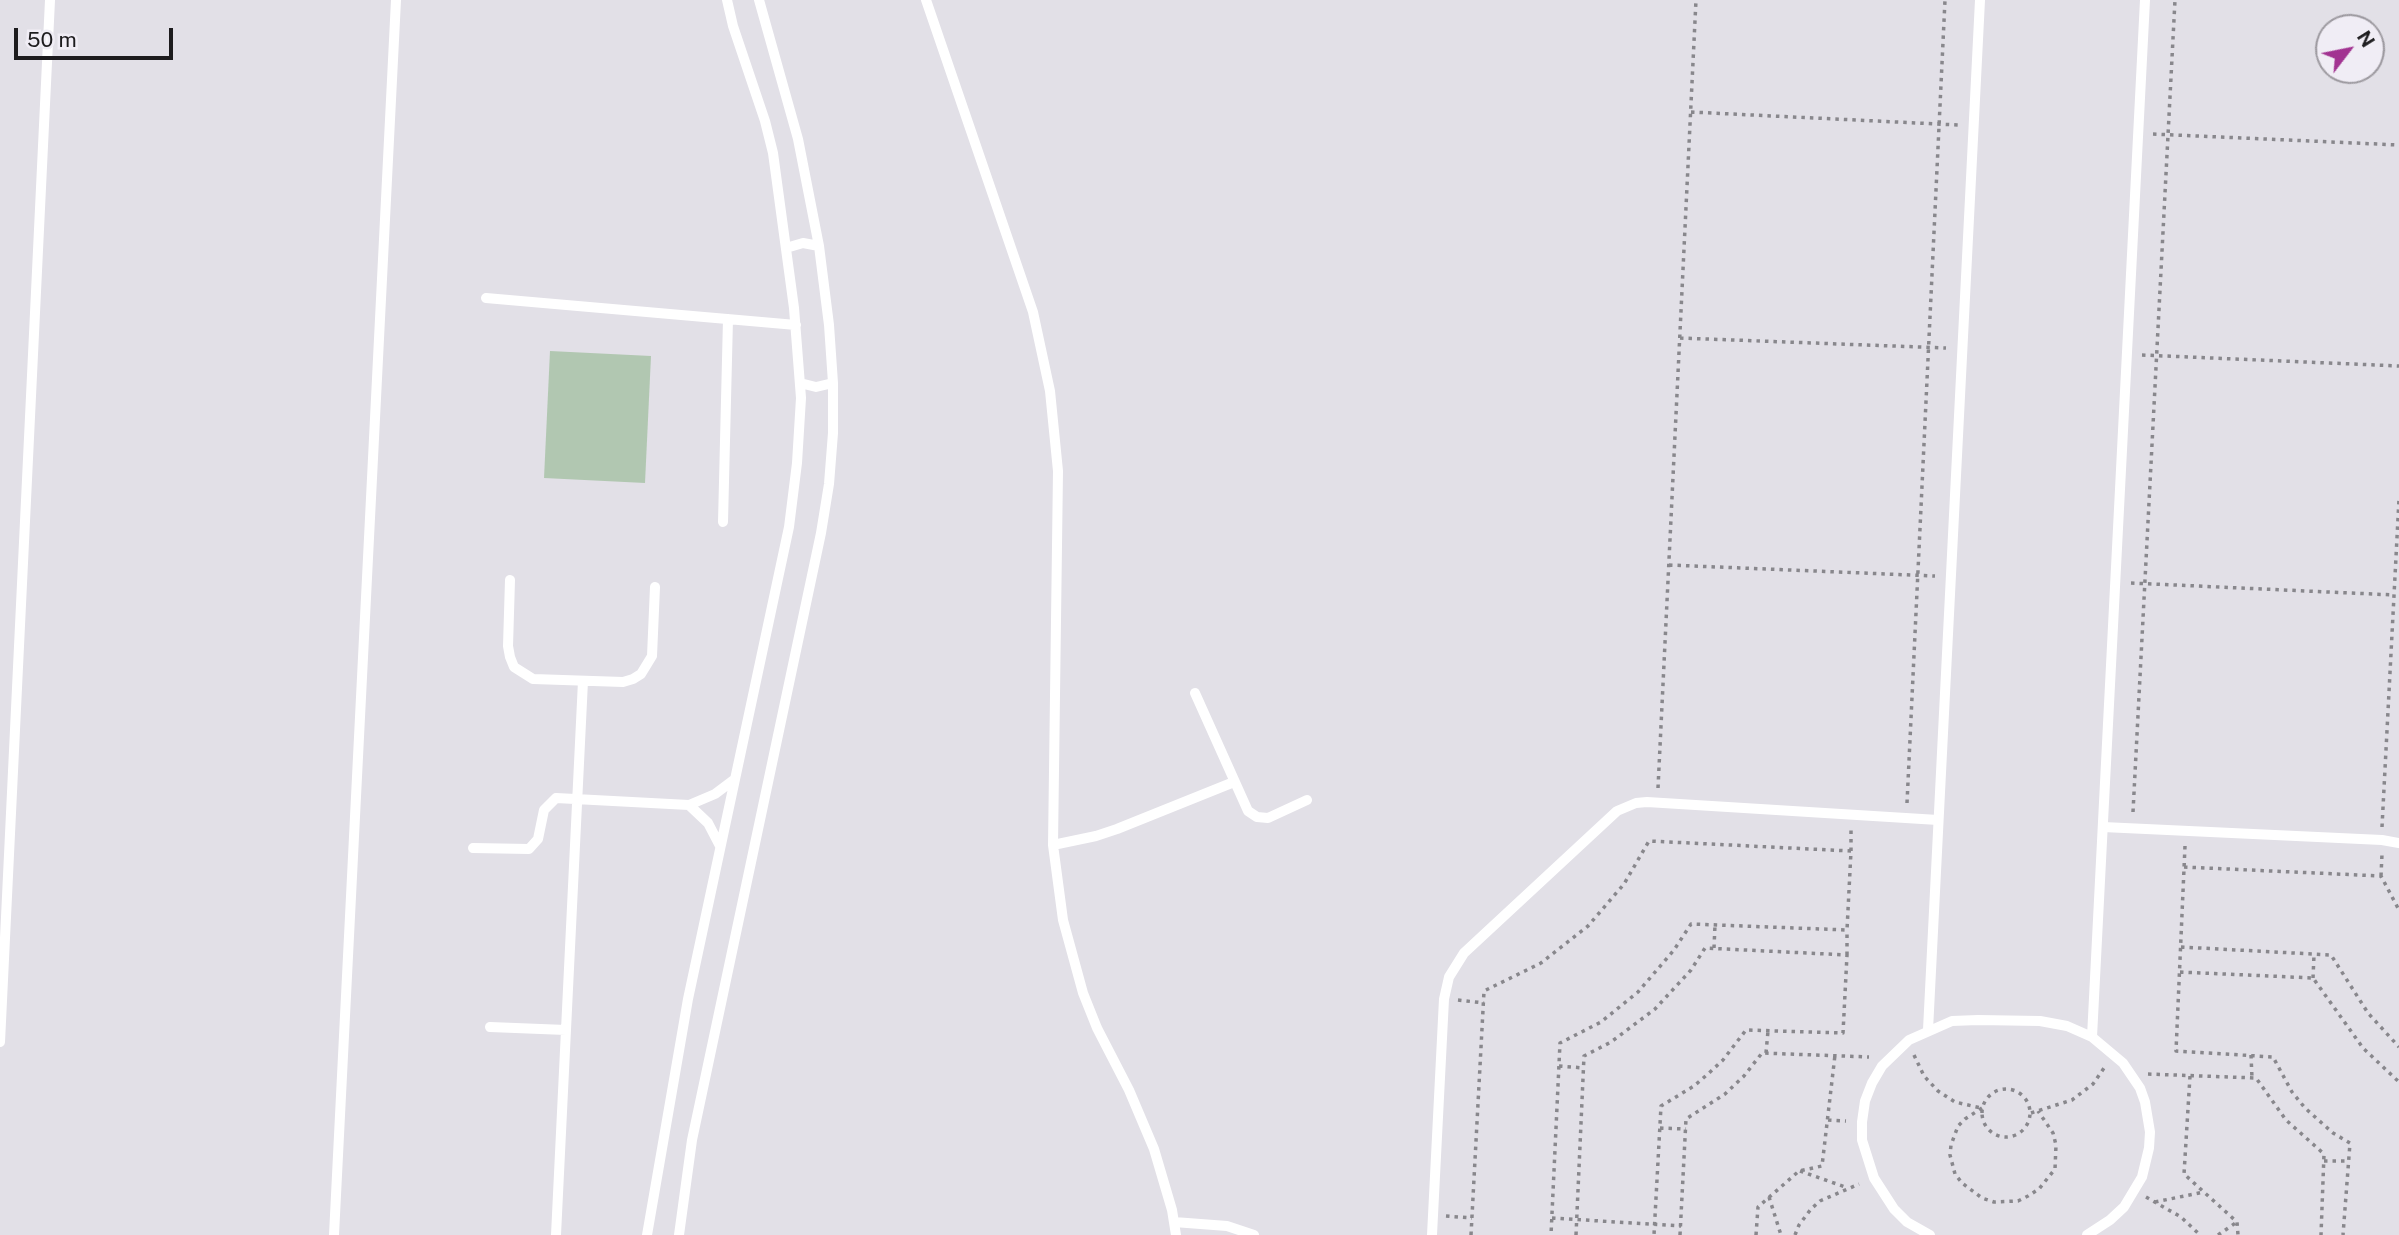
<!DOCTYPE html>
<style>
body{margin:0}
#map{position:relative;width:2399px;height:1235px;overflow:hidden;background:#e2e0e7;font-family:"Public Sans",sans-serif}
canvas{display:block}
.north{position:absolute;left:2315px;top:14px;width:70px;height:70px;box-sizing:border-box;background:#f0edf5;border:2px solid #9c999f;border-radius:50%;rotate:58deg;font-size:19px;font-weight:700;line-height:28px;text-align:center;color:#1d1c1e}
.north::after{content:'';display:block;margin:auto;width:24px;height:32px;background:#a23391;clip-path:polygon(50% 0,100% 100%,50% 72%,0 100%)}
.scale{position:absolute;left:14px;top:28px;width:159px;height:32px;box-sizing:border-box;border:4px solid #1d1c1e;border-top:0;padding-left:9px;font-size:21px;line-height:24px;white-space:nowrap;color:#1d1c1e;-webkit-text-stroke:5px #f0edf5;paint-order:stroke}
</style>
<div id="map">
<canvas width="2399" height="1235"></canvas>
<div class="north">N</div>
<div class="scale">50 m</div>
</div>
<script>
const ctx = document.querySelector('canvas').getContext('2d');
ctx.lineJoin = 'round';
function paint(path, color) { ctx.fillStyle = color; ctx.fill(path, 'evenodd'); }
const shape = rows => new Path2D(rows.map(r => 'M' + r).join(''));
function trace(path, color, width, dash) { ctx.strokeStyle = color; ctx.lineWidth = width; ctx.lineCap = dash ? 'butt' : 'round'; ctx.setLineDash(dash || []); ctx.stroke(path); }
paint(shape([
 [550,351,651,356,645,483,544,478]
]), '#b1c7b1');
trace(shape([
 [1691,112,1958,125],
 [2153,134,2399,145],
 [1680,338,1946,348],
 [2142,355,2399,366],
 [1669,565,1935,576],
 [2131,583,2394,595],
 [1658,788,1696,0],
 [1907,803,1945,0],
 [2133,812,2175,0],
 [2382,827,2399,499],
 [2185,846,2176,1051,2273,1057,2292,1092,2305,1108,2333,1133,2350,1143,2343,1235],
 [1851,851,1851,829],
 [2184,867,2381,876,2399,910],
 [2381,876,2382,854],
 [2181,947,2331,955,2368,1013,2399,1047],
 [1714,948,1715,925],
 [1847,955,1847,930],
 [2180,972,2313,978,2363,1048,2399,1082],
 [2313,978,2314,955],
 [1458,1000,1484,1003],
 [1766,1053,1768,1031],
 [1914,1055,1924,1076,1938,1091,1955,1102,1981,1108],
 [2251,1055,2252,1078],
 [1559,1066,1584,1068],
 [2148,1074,2256,1078,2286,1120,2324,1154,2321,1235],
 [2190,1076,2184,1174,2237,1222,2238,1235],
 '1982 1113a24 24 0 1 1 48 0a24 24 0 1 1-48 0Z',
 [1982,1108,1965,1119,1958,1126,1951,1145,1950,1155,1955,1174,1962,1183,1982,1198,1994,1202,2018,1201,2028,1196,2039,1189,2055,1169,2056,1145,2053,1133,2038,1111],
 [2031,1113,2072,1100,2093,1084,2104,1068],
 [1828,1120,1846,1121],
 [1660,1128,1686,1129],
 [2324,1161,2348,1161],
 [1800,1171,1848,1188],
 [1769,1197,1781,1235],
 [2146,1197,2181,1217,2200,1235],
 [2155,1202,2204,1192],
 [1446,1216,1472,1218],
 [1552,1218,1681,1226],
 [1471,1235,1484,991,1541,963,1588,926,1624,884,1649,841,1851,851,1847,930,1691,924,1674,950,1638,992,1601,1022,1560,1043,1551,1235],
 [1576,1235,1584,1056,1611,1042,1655,1009,1691,970,1705,948,1847,955,1843,1033,1746,1030,1723,1060,1709,1073,1694,1086,1661,1106,1654,1235],
 [1680,1235,1686,1119,1725,1094,1744,1076,1762,1053,1869,1057],
 [1756,1235,1758,1207,1799,1171,1822,1166,1835,1055],
 [1795,1235,1799,1225,1811,1209,1820,1201,1859,1184],
 [2218,1235,2237,1222]
]), '#88878c', 3.5, [3.5, 5]);
trace(shape([
 [926,0,1033,312,1050,391,1058,471,1053,845,1063,920,1083,993,1097,1028,1129,1090,1154,1149,1172,1210,1176,1235],
 [786,248,803,243,819,246],
 [486,298,796,325],
 [800,383,816,387,833,383],
 [723,522,728,319],
 [510,580,508,646,510,657,514,667,533,679,623,682,633,679,641,674,652,656,655,587],
 [1195,693,1248,811,1257,817,1268,818,1307,800],
 [689,805,708,823,720,846],
 [2103,827,2382,840,2399,843],
 [1053,845,1096,836,1117,829,1234,782],
 [473,848,529,849,538,839,544,810,556,798,689,805,715,794,735,779],
 [490,1027,566,1030],
 [1928,1030,1980,0],
 [2092,1037,2145,0],
 [0,1042,50,0],
 [1174,1222,1227,1226,1254,1235],
 [334,1235,396,0],
 [556,1235,583,681],
 [647,1235,688,999,789,527,797,463,801,398,794,308,773,153,765,121,733,26,727,0],
 [679,1235,692,1140,821,533,829,484,833,433,833,383,829,325,819,246,798,139,759,0],
 [1432,1235,1444,999,1449,977,1464,953,1617,811,1636,803,1647,802,1938,820],
 [1930,1235,1907,1222,1894,1209,1874,1178,1862,1140,1862,1122,1865,1101,1872,1083,1882,1066,1909,1040,1952,1021,1978,1020,2040,1021,2067,1026,2092,1037,2123,1063,2140,1088,2145,1102,2150,1132,2149,1148,2142,1177,2124,1207,2110,1220,2087,1235]
]), '#fff', 10);
</script>
